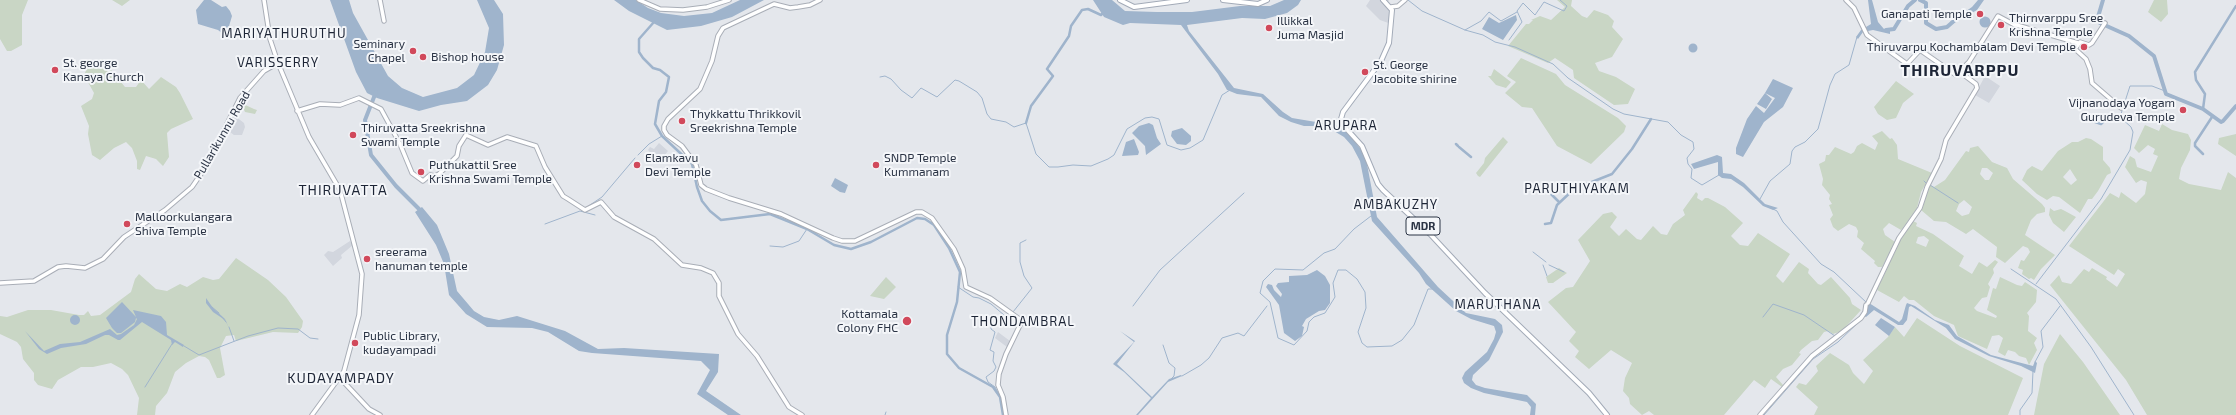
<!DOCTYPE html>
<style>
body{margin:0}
canvas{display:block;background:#e4e7ec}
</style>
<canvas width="2236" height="415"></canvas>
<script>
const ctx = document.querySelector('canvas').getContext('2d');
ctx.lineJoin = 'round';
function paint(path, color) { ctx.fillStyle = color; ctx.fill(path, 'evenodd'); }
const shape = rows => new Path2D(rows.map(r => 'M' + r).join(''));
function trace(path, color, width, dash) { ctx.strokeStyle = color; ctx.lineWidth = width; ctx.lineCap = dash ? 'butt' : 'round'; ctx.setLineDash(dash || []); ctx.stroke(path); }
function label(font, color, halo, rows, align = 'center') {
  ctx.font = font + ' "Exo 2",sans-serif'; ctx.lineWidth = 4; ctx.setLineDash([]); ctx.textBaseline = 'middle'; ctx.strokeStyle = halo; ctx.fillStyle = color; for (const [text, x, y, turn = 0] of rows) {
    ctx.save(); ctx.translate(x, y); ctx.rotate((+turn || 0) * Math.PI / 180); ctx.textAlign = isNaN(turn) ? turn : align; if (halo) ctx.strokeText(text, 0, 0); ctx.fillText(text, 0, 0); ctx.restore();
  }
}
paint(shape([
 [1370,0,1389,0,1387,4,1391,7,1391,24,1380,20,1366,6],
 [1985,76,2000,86,1989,103,1975,95],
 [235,116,244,123,245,127,242,135,234,135,227,130],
 [659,143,668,151,659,162,648,150,650,147,654,149],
 [350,241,353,245,341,255,342,258,333,266,324,255,328,251,333,252],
 [998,332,1010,341,1007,347,995,338]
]), '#d2d6de');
paint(shape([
 [0,0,28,0,22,15,22,45,11,51,7,51,0,39],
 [112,0,130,0,122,6],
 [1557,0,1572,0,1571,6,1582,16,1587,18,1594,10,1608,15,1614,21,1612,27,1623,39,1612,57,1595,63,1599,71,1616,77,1635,89,1628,104,1614,105,1574,78,1573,70,1555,58,1548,63,1508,46,1526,24,1529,24,1533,20,1531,20,1540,16,1551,20,1565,7],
 [2154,0,2167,0,2168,14,2161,22,2148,12],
 [1521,58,1556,74,1565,85,1618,118,1626,126,1624,132,1591,164,1557,146,1532,108,1522,107,1505,93,1516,82,1507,76],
 [102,59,125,87,136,87,141,80,149,89,161,77,176,87,180,93,193,119,171,129,167,133,169,157,163,166,156,159,146,156,140,170,137,169,137,161,132,148,126,142,114,148,100,160,92,155,88,134,89,126,81,106,92,99,94,93,84,75,88,66,94,61],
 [1494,69,1511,82,1506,88,1496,85,1488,76,1491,76],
 [1896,81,1914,94,1903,103,1896,118,1887,120,1878,114,1874,107],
 [241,103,254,109,257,110,255,114,245,112],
 [2162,124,2172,130,2188,134,2191,140,2190,150,2181,168,2179,179,2189,184,2221,190,2228,172,2236,178,2236,415,2147,415,2126,380,2050,285,2059,275,2062,282,2071,284,2084,269,2089,272,2092,268,2107,277,2106,279,2117,287,2125,274,2118,269,2114,275,2069,246,2110,193,2119,198,2121,192,2136,203,2145,194,2147,182,2141,180,2136,183,2125,167,2130,156,2135,159,2137,167,2151,172,2158,156,2153,154,2155,149,2148,145,2139,153,2134,148,2145,125,2159,131],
 [1882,131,1890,139,1892,138,1897,145,1898,159,1932,173,1921,192,1917,208,1903,228,1901,230,1889,223,1883,229,1885,235,1895,242,1882,267,1878,267,1874,263,1875,261,1861,249,1864,243,1857,237,1858,231,1856,227,1849,224,1838,231,1833,227,1830,219,1833,215,1829,205,1832,204,1829,199,1830,195,1822,185,1823,179,1819,164,1825,161,1826,155,1829,155,1835,147,1851,154,1854,152,1857,146,1862,143,1875,150,1878,143,1872,136],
 [2236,134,2236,156,2218,144,2219,138],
 [1503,137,1508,142,1480,177,1478,176,1476,173,1484,163,1485,158],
 [2086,138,2091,139,2103,147,2103,160,2110,168,2111,173,2107,175,2098,191,2092,199,2088,199,2080,213,2059,197,2053,196,2047,200,2037,194,2022,180,2027,170,2032,166,2042,171,2058,151,2072,142,2078,142],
 [2070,169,2077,180,2071,185,2063,177],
 [1978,146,1992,162,2007,168,2013,179,2042,204,2045,208,2045,212,2037,214,2031,220,2025,235,2055,255,2041,269,2034,280,2031,278,2029,279,2022,274,2023,270,2018,268,2021,260,2024,261,2030,252,2028,248,2023,246,2005,263,1996,257,1997,247,1973,229,1966,234,1946,222,1934,221,1921,210,1930,185,1934,187,1945,180,1966,151,1969,152,1970,148],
 [1982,168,1987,168,1993,173,1989,180,1985,180,1980,174],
 [1964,200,1972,207,1969,214,1962,216,1956,211,1959,204],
 [1696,192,1698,194,1697,198,1702,201,1705,198,1708,198,1725,207,1743,223,1731,236,1740,245,1748,246,1758,233,1790,254,1776,276,1783,283,1799,262,1809,269,1808,273,1818,284,1821,285,1831,277,1850,298,1852,304,1861,310,1842,331,1833,334,1828,331,1824,332,1818,340,1812,341,1801,350,1799,353,1801,354,1792,365,1783,369,1776,377,1783,385,1782,387,1771,379,1765,388,1754,380,1724,415,1654,415,1649,411,1642,415,1630,404,1629,398,1623,391,1625,378,1632,363,1611,350,1589,369,1575,357,1579,351,1569,341,1576,332,1548,302,1566,288,1573,287,1590,261,1578,240,1603,214,1612,212,1617,217,1610,227,1619,236,1626,229,1637,239,1641,240,1653,226,1661,234,1667,235,1673,224,1685,215,1683,210],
 [2050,208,2054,211,2061,209,2065,211,2076,217,2064,232,2053,223,2049,215],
 [1913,221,1917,223,1916,226,1933,234,1964,256,1959,266,1972,274,1979,262,1987,267,1995,260,1998,262,1993,269,1994,273,1988,284,1990,287,1987,297,1982,298,1974,308,1977,311,1996,318,1997,316,1987,310,1993,288,1996,289,2000,277,2017,285,2022,286,2025,282,2037,290,2036,302,2027,313,2029,316,2028,331,2037,338,2034,343,2037,350,2029,365,2026,358,2019,356,2015,352,2008,350,2005,356,1998,352,2003,338,1999,335,1992,336,1987,349,1958,336,1954,325,1934,316,1914,300,1909,300,1904,296,1899,302,1877,290,1901,239],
 [1924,236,1929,240,1926,247,1916,243,1918,237],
 [236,258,268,280,286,297,303,321,302,327,298,333,273,332,236,341,234,335,226,336,220,348,225,375,220,378,217,378,209,360,205,357,199,356,186,363,175,372,167,393,156,406,155,415,137,415,139,398,128,375,122,369,111,363,93,367,81,367,58,380,52,389,38,385,34,380,34,373,23,359,21,347,17,342,0,334,0,316,7,317,28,310,51,310,79,315,84,315,88,311,91,316,100,315,131,292,135,279,139,274,156,289,167,291,180,284,187,287,203,277,213,280,219,279],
 [1559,268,1567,273,1553,283,1548,283,1546,277],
 [886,277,896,287,884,299,870,296],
 [1917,318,1960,346,2023,378,2008,415,1814,415,1818,407,1796,387,1799,383,1806,385,1818,371,1816,366,1830,353,1849,365,1853,373,1864,384,1873,371,1863,360,1888,337,1895,327,1904,337],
 [2060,334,2083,362,2120,415,2034,415,2044,364]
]), '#c9d6c5');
paint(shape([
 [204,0,211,0,222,7,226,6,230,11,232,16,227,33,223,34,218,30,198,24,196,10],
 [330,0,349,0,353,13,388,76,402,88,423,97,457,88,474,75,485,52,489,28,477,0,494,0,503,14,504,45,497,70,488,85,467,101,441,105,419,111,377,98,367,93,356,72],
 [614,0,636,0,648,8,661,13,684,16,712,13,740,0,764,0,732,17,701,26,667,30,629,11],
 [1093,0,1112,0,1125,11,1157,12,1192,12,1240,6,1270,6,1284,0,1301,0,1298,5,1287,13,1265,19,1242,18,1187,25,1189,31,1234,88,1263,94,1283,112,1292,118,1340,126,1350,135,1362,151,1367,164,1377,217,1438,287,1466,313,1495,319,1502,325,1503,332,1489,360,1473,375,1472,380,1476,385,1485,388,1527,395,1536,404,1535,415,1530,415,1531,407,1527,402,1484,393,1471,388,1464,383,1462,378,1465,372,1487,352,1494,339,1496,332,1494,326,1471,319,1456,311,1426,284,1419,273,1372,221,1360,161,1352,146,1344,137,1334,131,1318,126,1304,126,1291,122,1279,116,1261,97,1237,94,1227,90,1218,74,1181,25,1130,23,1123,25,1104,17],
 [1868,0,1872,0,1878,22,1884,29,1890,29,1890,34,1873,30,1863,32,1858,39,1856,37,1861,30,1871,24],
 [1978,0,1984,0,1977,10,1952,24,1950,22,1972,7],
 [1516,15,1517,20,1503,40,1482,29,1489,17,1499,23],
 '1979.5 22a5.5 5.5 0 1 1 11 0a5.5 5.5 0 1 1-11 0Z',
 '1688.5 48a4.5 4.5 0 1 1 9 0a4.5 4.5 0 1 1-9 0Z',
 [1773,79,1793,88,1783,107,1764,122,1743,157,1736,154,1736,148,1747,119,1756,106,1764,113,1775,98,1765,93],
 [1765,93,1772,99,1766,109,1757,104],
 [1149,123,1153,125,1157,138,1161,144,1146,155,1145,146,1132,133,1139,126],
 [1182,128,1191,136,1191,141,1186,145,1177,144,1171,136,1172,131],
 [1134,139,1139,152,1138,155,1122,156,1126,142],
 [1717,155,1722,157,1723,173,1731,174,1744,183,1765,204,1778,208,1773,210,1763,206,1743,187,1731,179,1722,178,1718,175,1718,162,1694,169,1691,164],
 [835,178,848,185,845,193,840,192,831,186],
 [422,207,437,225,449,254,457,291,474,311,484,317,499,320,517,316,565,331,598,349,624,348,719,354,718,372,706,391,741,415,728,415,697,394,710,370,701,361,592,353,579,351,548,332,532,328,487,327,466,314,449,295,444,264,436,245,415,212],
 [1317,270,1325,276,1330,285,1330,303,1325,310,1319,311,1306,319,1302,326,1304,327,1302,336,1295,341,1284,333,1279,305,1266,287,1268,284,1272,285,1274,290,1281,297,1282,294,1276,286,1278,283,1289,282,1289,276,1307,275],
 [206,298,213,308,225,319,229,328,225,320,213,312,206,303],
 [122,302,136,317,133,310,161,316,166,322,167,335,184,345,183,347,175,342,172,345,171,340,142,322,120,340,118,340,109,335,105,335,86,344,61,348,47,354,39,349,25,331,44,351,60,344,80,342,110,329,117,335,121,334,134,325,137,319,136,318,135,322,121,333,117,333,112,328,106,318],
 [1869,303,1899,322,1902,319,1906,305,1907,303,1915,306,1935,320,1949,325,1957,336,1991,355,2033,366,2035,361,2037,363,2035,373,2021,366,1989,356,1955,339,1946,328,1911,306,1909,307,1907,320,1903,325,1898,325,1874,310,1866,317,1864,316],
 '70 320a5 5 0 1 1 10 0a5 5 0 1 1-10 0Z',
 [1881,318,1895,327,1889,336,1875,325],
 [1120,331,1135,341,1117,364,1152,397,1169,379,1181,375,1182,376,1168,382,1138,415,1136,415,1151,398,1124,372,1113,364,1134,342]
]), '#9fb4cc');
trace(shape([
 [1408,0,1422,11,1465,30,1483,35,1495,42,1515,47,1553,64,1568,78,1613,109,1624,114,1668,122,1681,135,1693,142,1694,149,1687,158,1688,164,1692,169,1691,178,1702,185,1719,175],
 [1465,30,1481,21,1489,12,1501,21,1517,12],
 [1509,40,1522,22,1517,11,1523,3,1535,15,1544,2,1564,11,1567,6,1560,0],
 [880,77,885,76,891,79,901,90,912,98,921,88,937,97,955,80,959,81,977,92,982,98,987,114,991,119,1006,122,1014,127,1026,123,1036,154,1049,167,1058,167,1073,165,1091,166,1108,159,1114,155,1127,129,1145,118,1152,117,1159,119,1167,145,1181,150,1190,148,1203,140,1222,95,1230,90],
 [638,155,649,144,662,136],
 [1924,181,1926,183],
 [1930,185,1958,203],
 [1760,199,1770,181,1790,164,1792,151,1795,147,1805,142,1818,129,1830,85,1835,74,1849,65,1857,37],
 [587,207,602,197,635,158],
 [1773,209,1777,211,1783,222,1821,264,1834,272,1867,303],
 [1371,216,1354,229,1335,249,1324,253,1303,270,1275,269,1263,281,1260,293,1270,302,1278,338,1294,345,1307,331,1309,322,1314,317,1325,313,1335,297,1333,283,1338,270,1346,270,1357,279,1365,292,1366,308,1358,332,1362,343,1367,347,1392,346,1402,340,1414,325,1428,289,1433,289],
 [545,224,580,211,595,215],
 [770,246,783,247,799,241,807,229],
 [1533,252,1546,262],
 [1543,265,1547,276],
 [1549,265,1564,272],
 [2011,269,2056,299,2091,347,2134,415],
 [2036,284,2101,199,2130,150,2133,132,2131,127,2120,117,2130,86,2152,86,2165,91],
 [958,287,973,297,979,298,991,304,1004,315,1005,319,1003,322,991,326,991,329,995,332,990,350,994,352,993,361,996,367,994,371,986,377,988,382,995,387,1000,397],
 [1133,306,1160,270,1244,193],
 [212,307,219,313],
 [1013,312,1032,288,1024,276,1020,262,1020,243,1026,240],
 [222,317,226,322],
 [1763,317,1773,304,1804,315,1835,336],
 [1006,319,1011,315],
 [229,327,234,341],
 [1163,345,1169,363,1175,368,1174,376,1171,379],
 [184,346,199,355,248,336,278,328,298,329,310,338,318,339],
 [2035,362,2043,347,2041,331,2060,306],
 [1182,376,1201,365,1209,358,1222,338,1238,333,1244,336,1267,306],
 [145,387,172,344],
 [885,415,886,412],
 [1764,415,1813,359,1838,342,1865,316],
 [2020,415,2020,410,2032,393,2033,371]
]), '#9fb4cc', 1);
trace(shape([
 [654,22,639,39,639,52,643,58,653,68,660,70,669,77,666,92,659,101,655,124,662,136,692,164,697,187,702,201,710,211,721,220,770,214,807,229,834,245,851,249,871,242,917,218,925,219,934,225,949,248,960,272,957,302,947,335,947,354,959,368,993,387,1000,397,1003,415],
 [2203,109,2205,94,2196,80,2195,72,2236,6],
 [2081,117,2101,124,2110,115,2120,116],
 [1026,123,1031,106,1053,76,1047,69,1069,36,1071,26,1082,10,1088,9,1101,15,1104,12],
 [1456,144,1458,146],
 [1459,147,1471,157],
 [2203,154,2195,146,2195,143,2212,117],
 [1551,194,1559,202],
 [1545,224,1551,223,1557,205,1574,189,1612,174,1632,149,1651,119]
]), '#9fb4cc', 2.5);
trace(shape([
 [1920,0,1926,3,1926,23,1936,29,1947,27,1955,20],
 [2103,0,2098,17,2100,23,2129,36,2154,56,2166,94,2203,109,2221,122,2223,121,2236,106],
 [1886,30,1894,29,1908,6,1915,0],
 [376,92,365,120,371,155,396,186,422,212]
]), '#9fb4cc', 4);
const secondary = shape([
 [264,0,270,39,278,63,309,137,340,190,362,274,359,315,344,371,312,415],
 [380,0,384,21],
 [639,0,660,9,683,10,707,7,729,0],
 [820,0,810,5,798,7,790,8,774,4,723,28,718,36,712,61,700,89,668,119,664,126,664,130,667,135,682,146,696,165,701,185,706,189,729,198,781,214,833,238,842,241,855,241,916,212,922,212,932,218,954,249,963,269,966,287,990,298,1022,321,1006,354,999,374,998,385,1003,397,1006,415],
 [1846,0,1854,8,1867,35,1907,64,1920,50,1956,75,1969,62,1998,16,2013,24,2078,43],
 [1391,7,1398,6,1405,0],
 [2105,23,2092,43,2089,45,2080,42,2075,49,2086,59,2090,69,2092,83,2121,108],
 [297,111,320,104,340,105,359,98,381,109,400,144,412,173,423,181,430,175,435,176,439,174,457,156,459,146,466,135,488,145,507,137,536,146,545,167,563,196,568,199,585,210,601,202,614,217,654,239,682,265,701,268,713,273,719,283,719,296,738,334,757,356,789,407,802,415],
 [0,283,34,281,58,267,66,266,85,268,103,259,124,237,165,210,192,187,205,168,240,98,264,71,278,63],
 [1868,303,1899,238,1920,208,1927,187,1941,159,1946,140,1977,88,1976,84,1960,72],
 [340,378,369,409,380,415],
 [1760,415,1812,356,1861,318,1865,312,1866,305]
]);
const primary = shape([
 [1120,0,1134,7,1187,0],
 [1223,0,1258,4,1267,0],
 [1383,0,1392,10,1389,43,1381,61,1343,112,1341,119,1343,125,1362,146,1378,184,1383,190,1430,234,1485,293,1589,393,1607,415]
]);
trace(secondary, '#a9aeb7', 5.5);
trace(primary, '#a3abb8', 6);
trace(secondary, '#fff', 3.5);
trace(primary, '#fff', 4);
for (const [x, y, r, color] of [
 [1980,14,4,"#d1495b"],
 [2001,25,4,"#d1495b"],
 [1269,28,4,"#d1495b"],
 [2084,47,4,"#d1495b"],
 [413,51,4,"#d1495b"],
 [423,57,4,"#d1495b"],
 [55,70,4,"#d1495b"],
 [1365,72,4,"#d1495b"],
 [2183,110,4,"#d1495b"],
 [682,121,4,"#d1495b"],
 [353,135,4,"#d1495b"],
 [637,165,4,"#d1495b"],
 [876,165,4,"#d1495b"],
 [421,172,4,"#d1495b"],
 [127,224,4,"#d1495b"],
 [367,259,4,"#d1495b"],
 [907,321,5,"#d1495b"],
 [355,343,4,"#d1495b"]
]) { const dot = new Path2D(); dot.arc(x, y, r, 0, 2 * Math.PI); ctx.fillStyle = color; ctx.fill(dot); trace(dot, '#f4f6f9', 1.5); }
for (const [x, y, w] of [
 [1423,226,34]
]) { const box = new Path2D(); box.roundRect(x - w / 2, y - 9, w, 18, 3); ctx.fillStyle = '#f4f6f9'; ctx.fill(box); trace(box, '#2b3445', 1); }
label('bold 11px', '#2b3445', null, [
 ["MDR",1423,226]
]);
label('12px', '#2b3445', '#f4f6f9', [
 ["Ganapati Temple",1972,14,"right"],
 ["Thirnvarppu Sree",2009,18],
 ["Krishna Temple",2009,32],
 ["Illikkal",1277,21],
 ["Juma Masjid",1277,35],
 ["Seminary",405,44,"right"],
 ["Chapel",405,58,"right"],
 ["Thiruvarpu Kochambalam Devi Temple",2076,47,"right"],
 ["Bishop house",431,57],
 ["St. george",63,63],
 ["Kanaya Church",63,77],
 ["St. George",1373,65],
 ["Jacobite shirine",1373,79],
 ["Vijnanodaya Yogam",2175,103,"right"],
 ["Gurudeva Temple",2175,117,"right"],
 ["Thykkattu Thrikkovil",690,114],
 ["Sreekrishna Temple",690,128],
 ["Thiruvatta Sreekrishna",361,128],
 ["Swami Temple",361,142],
 ["Elamkavu",645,158],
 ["Devi Temple",645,172],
 ["SNDP Temple",884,158],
 ["Kummanam",884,172],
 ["Puthukattil Sree",429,165],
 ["Krishna Swami Temple",429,179],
 ["Malloorkulangara",135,217],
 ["Shiva Temple",135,231],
 ["sreerama",375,252],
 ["hanuman temple",375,266],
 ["Kottamala",898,314,"right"],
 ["Colony FHC",898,328,"right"],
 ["Public Library,",363,336],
 ["kudayampadi",363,350]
], 'left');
label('12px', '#2b3445', '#f4f6f9', [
 ["Pullarikunnu Road",222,135,-60]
]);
ctx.letterSpacing = '1px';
label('13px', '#1d2536', '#f4f6f9', [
 ["MARIYATHURUTHU",284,34],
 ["VARISSERRY",278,63],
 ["ARUPARA",1346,126],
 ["PARUTHIYAKAM",1577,189],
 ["AMBAKUZHY",1396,205],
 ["MARUTHANA",1498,305],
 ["THONDAMBRAL",1023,322]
]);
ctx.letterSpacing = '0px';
ctx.letterSpacing = '1px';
label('14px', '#1d2536', '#f4f6f9', [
 ["THIRUVATTA",343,190],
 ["KUDAYAMPADY",341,378]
]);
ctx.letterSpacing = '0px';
ctx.letterSpacing = '1px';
label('bold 16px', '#1d2536', '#f4f6f9', [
 ["THIRUVARPPU",1960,71]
]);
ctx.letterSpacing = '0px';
</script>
